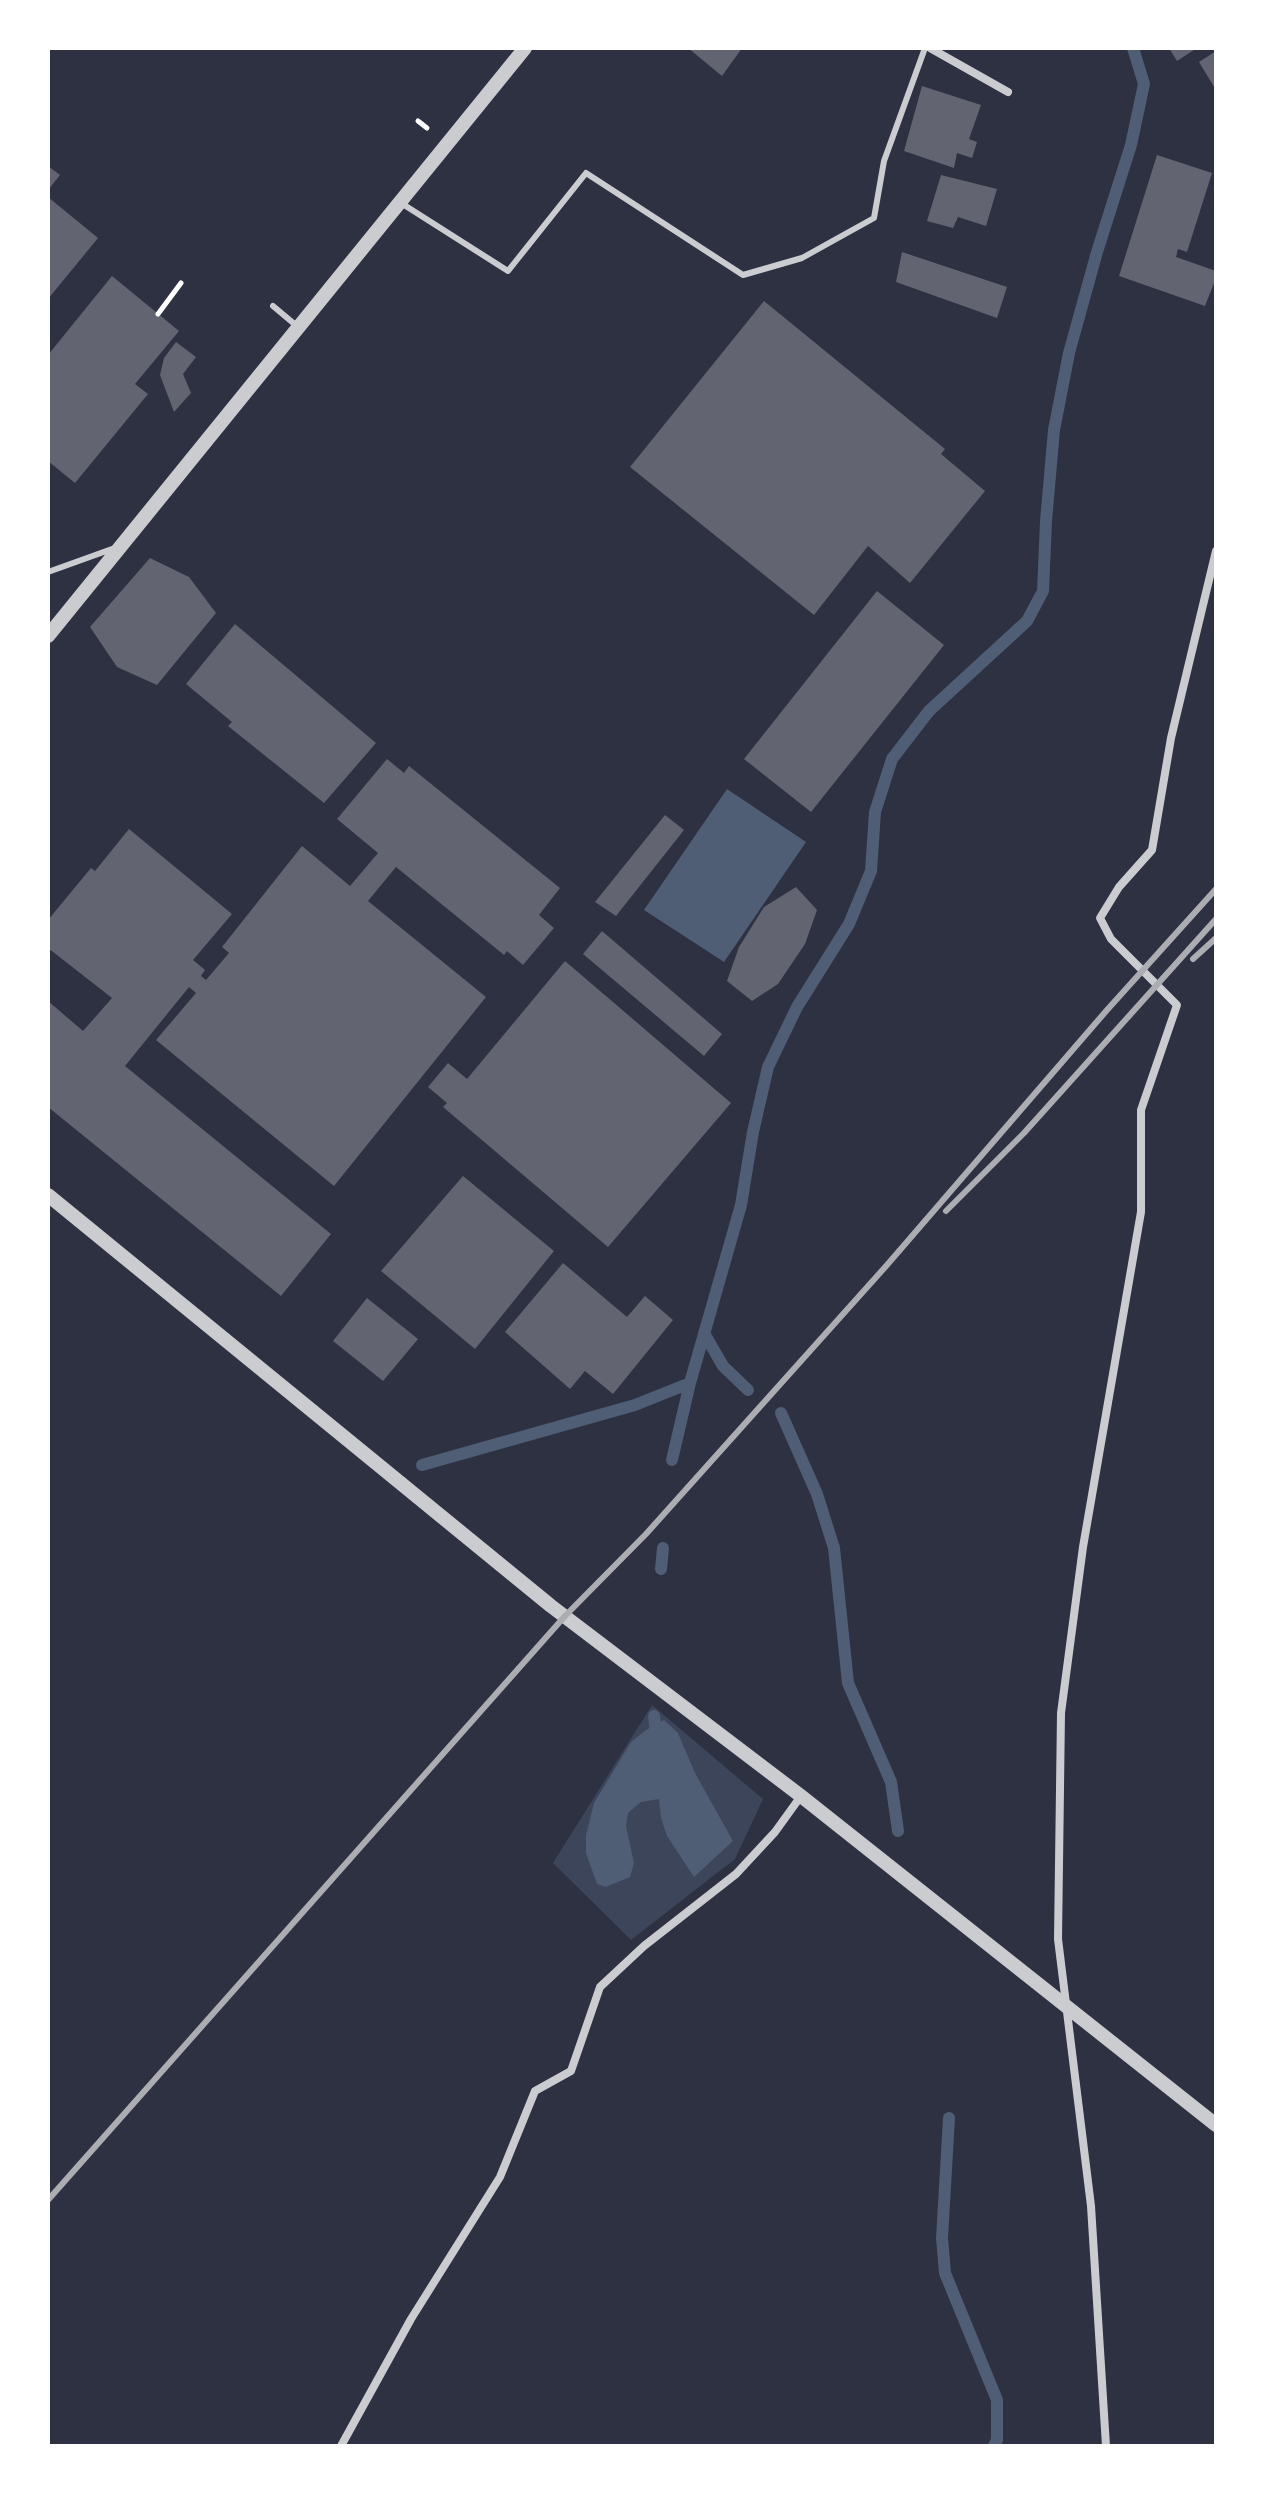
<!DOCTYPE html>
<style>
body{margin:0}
#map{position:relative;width:1264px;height:2494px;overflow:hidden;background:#2d3142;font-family:"Varela Round",sans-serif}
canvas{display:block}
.frame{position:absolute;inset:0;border:50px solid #fff;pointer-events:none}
</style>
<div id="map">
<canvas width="1264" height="2494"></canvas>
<div class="frame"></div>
</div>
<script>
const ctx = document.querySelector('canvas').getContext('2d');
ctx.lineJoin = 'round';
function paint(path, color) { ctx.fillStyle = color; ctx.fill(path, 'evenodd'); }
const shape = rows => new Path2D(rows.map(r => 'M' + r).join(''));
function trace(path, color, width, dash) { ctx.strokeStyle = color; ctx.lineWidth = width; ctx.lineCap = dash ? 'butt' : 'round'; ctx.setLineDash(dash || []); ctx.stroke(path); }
paint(shape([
 [652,1705,763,1799,735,1859,631,1940,553,1863]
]), '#3c4559');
paint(shape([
 [727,789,806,842,724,962,644,910],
 [664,1720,678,1733,695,1773,733,1841,694,1877,667,1836,661,1818,659,1799,641,1802,628,1813,626,1826,634,1863,630,1877,606,1887,597,1884,586,1853,586,1835,594,1803,631,1742,646,1730]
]), '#4f5d75');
trace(shape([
 [704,1333,723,1366,748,1390],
 [781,1413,817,1494,834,1548,848,1683,891,1782,898,1831],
 [672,1460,690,1383,741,1205,753,1132,768,1067,797,1007,849,924,871,871,875,812,892,759,929,711,1027,621,1043,591,1046,521,1054,430,1069,353,1097,252,1131,145,1144,84,1133,48],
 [422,1465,635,1405,690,1383],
 [661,1569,663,1548],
 [654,1716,657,1741],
 [949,2118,942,2238,945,2273,997,2400,997,2440,994,2446]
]), '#4f5d75', 12);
paint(shape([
 [688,48,742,48,722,76],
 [1169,48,1197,48,1177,61],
 [1216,51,1216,90,1199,62],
 [922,86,981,105,969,139,977,142,972,158,957,153,954,168,904,151],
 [1157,155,1212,173,1187,252,1178,249,1176,257,1216,271,1216,278,1205,306,1119,276],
 [48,166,60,175,48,190],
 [941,175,997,189,986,226,958,217,953,228,927,221],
 [48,197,98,238,48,299],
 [902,252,1007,287,997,318,896,282],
 [112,276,179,331,135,384,148,394,75,483,48,461,48,355],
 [764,301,945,449,941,454,985,491,910,583,868,546,814,615,630,467],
 [176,342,196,357,183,374,191,393,174,412,160,375,164,358],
 [150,558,189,577,216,613,157,685,117,667,90,627],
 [877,591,944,645,811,812,744,759],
 [235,624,376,743,324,803,228,726,232,722,186,684],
 [387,759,404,773,409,766,560,888,539,915,554,928,523,965,507,951,504,955,396,867,368,901,486,997,334,1186,156,1040,196,993,189,987,125,1066,331,1234,281,1296,48,1107,48,1001,83,1031,112,998,48,948,48,920,91,868,95,871,129,829,232,914,193,960,205,970,201,976,206,980,229,953,222,947,302,846,350,886,378,853,337,819],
 [665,815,684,830,616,916,595,902],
 [796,887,817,910,805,944,778,984,752,1001,727,981,739,947,764,907],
 [602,931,722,1034,704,1056,583,954],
 [565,961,731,1103,608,1247,443,1107,447,1103,428,1087,448,1063,467,1079],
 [463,1176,554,1251,475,1349,381,1271],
 [563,1263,627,1317,645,1296,673,1320,613,1394,585,1371,570,1389,505,1332],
 [367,1298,418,1339,383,1381,333,1341]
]), '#626471');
trace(shape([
 [418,121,427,128],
 [158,314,181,283]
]), '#fff', 5);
trace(shape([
 [401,203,508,271,586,173,743,275,802,258,874,218,884,161,925,48],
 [273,306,298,327],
 [48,572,112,549]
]), '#caccd0', 6);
trace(shape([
 [930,48,1008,92],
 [341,2446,411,2319,500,2177,535,2091,571,2071,600,1987,644,1946,736,1874,775,1832,801,1796],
 [1106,2446,1091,2206,1058,1939,1061,1713,1083,1547,1141,1212,1141,1110,1177,1005,1111,939,1100,918,1119,887,1152,850,1171,738,1216,551]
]), '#caccd0', 8);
trace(shape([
 [48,636,525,48],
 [48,1195,551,1606,801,1796,1216,2125]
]), '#caccd0', 14);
trace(shape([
 [1193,959,1216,938],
 [946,1211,1024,1133,1216,919],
 [48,2200,565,1616,646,1534,887,1265,1107,1010,1216,889]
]), '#abadb3', 6);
</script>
